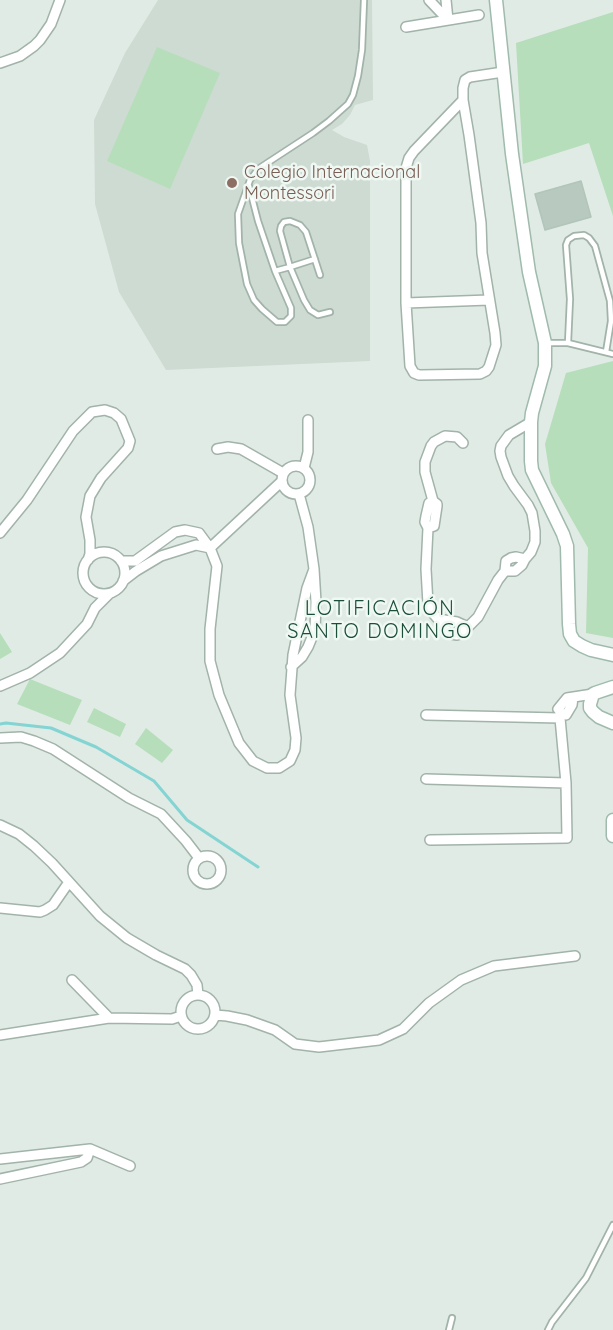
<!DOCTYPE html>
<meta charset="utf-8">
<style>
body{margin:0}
canvas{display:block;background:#dfebe4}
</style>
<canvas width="613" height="1330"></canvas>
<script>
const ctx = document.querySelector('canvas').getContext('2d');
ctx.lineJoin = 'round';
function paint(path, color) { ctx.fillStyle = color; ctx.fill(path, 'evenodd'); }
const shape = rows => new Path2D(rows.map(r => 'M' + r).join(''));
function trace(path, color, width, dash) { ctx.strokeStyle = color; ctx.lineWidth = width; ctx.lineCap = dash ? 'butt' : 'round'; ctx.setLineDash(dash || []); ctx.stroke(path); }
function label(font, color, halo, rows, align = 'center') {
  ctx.font = font + ' Quicksand,sans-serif'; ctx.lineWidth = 5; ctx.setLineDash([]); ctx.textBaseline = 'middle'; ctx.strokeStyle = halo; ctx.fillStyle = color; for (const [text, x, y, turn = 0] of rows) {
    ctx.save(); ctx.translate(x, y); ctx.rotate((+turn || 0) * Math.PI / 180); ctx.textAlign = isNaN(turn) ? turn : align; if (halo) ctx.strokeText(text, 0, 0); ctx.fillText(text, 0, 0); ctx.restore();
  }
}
paint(shape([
 [158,0,372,0,373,100,355,105,350,115,342,124,332,130,344,137,367,145,370,161,370,361,166,370,119,292,95,204,94,120,125,53]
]), '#cedbd3');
paint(shape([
 [613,12,613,216,589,143,523,164,516,43],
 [157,47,220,73,170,189,107,161],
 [613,361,613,638,586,633,588,548,551,483,545,444,566,373],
 [0,633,12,652,0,659],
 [30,679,82,700,70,725,17,704],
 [94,708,126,724,120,737,87,722],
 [146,728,173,750,162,763,135,744]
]), '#b7debb');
trace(shape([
 [0,724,6,723,51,728,96,747,154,781,187,820,258,867]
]), '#84d4d3', 3);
const building = shape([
 [581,181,591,217,545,230,535,194,581,181]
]);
paint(building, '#b8c9bf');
trace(building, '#b2c5ba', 1.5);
const service = shape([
 [249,186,258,221,275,271,291,308,291,316,285,322,277,322,262,309,254,300,247,284,239,243,238,214,250,180,258,169,313,133,329,121,348,104,353,95,358,76,362,50,364,0],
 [315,259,290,267,304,300,310,310,318,315,330,312],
 [275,271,290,267,280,231,281,226,284,222,290,221,300,225,306,232,320,275],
 [545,343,568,343,613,354],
 [568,343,570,299,566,245,568,240,574,236,584,235,589,238,595,246,610,301,611,321,606,352],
 [449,1330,452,1318],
 [548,1330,552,1322,586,1278,613,1225]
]);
const minor = shape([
 [429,0,448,20],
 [446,0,448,20],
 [406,27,479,15],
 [0,63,20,56,34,46,40,40,51,24,60,0],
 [463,100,414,151,409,158,406,168,406,303,410,366,414,373,419,375,480,374,486,371,489,367,496,345,495,333,482,253,481,223,469,135,463,100,463,88,465,80,470,77,503,72],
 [406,303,489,300],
 [217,449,228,447,241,449,283,473],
 '282 480a14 14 0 1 1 28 0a14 14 0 1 1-28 0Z',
 [304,468,308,452,308,420],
 [433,501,429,503,426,516,425,522,428,528,434,526,437,506,437,504,433,501,425,472,425,462,431,446,434,442,445,436,457,437,463,443],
 [428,528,426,569,428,604,431,611,438,619],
 [0,533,27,500,73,431,92,412,105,410,114,413,121,419,130,441,128,448,101,478,90,496,86,517,90,540,90,554,88,560],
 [210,548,282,481],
 '83 573a21 21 0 1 1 42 0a21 21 0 1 1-42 0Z',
 [516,557,525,559,522,565,515,571,505,571,506,561,511,558,516,557],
 [525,559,531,552,535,542,535,531,532,513,528,505,514,486,508,476,501,457,500,451,501,446,509,435,531,422],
 [121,561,135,561,175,532,185,530,199,533,210,548,217,566,210,629,210,661,219,695,239,743,253,761,267,768,279,768,290,761,295,750,296,738,290,695,293,655,307,588,314,569],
 [123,581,136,571,161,556,196,545,210,548],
 [438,619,457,622,468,627,464,632,457,635,451,634,445,629,438,619],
 [468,627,478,617,498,580,505,571],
 [291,667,302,657,308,647,315,630,316,602,314,569,308,527,299,494],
 [0,686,30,673,60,653,87,624,95,608,109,594],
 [562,714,558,709,567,698,593,694],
 [426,715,560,718],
 [0,738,21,737,34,741,53,749,129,798,161,814,186,841,199,858],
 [426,779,566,783],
 [0,825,19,834,34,846,52,863,100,916,127,938,156,955,185,969,191,975,197,985,198,995],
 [430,840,567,838,566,783,560,718,562,714,566,715,572,705,573,698],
 '193 870a14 14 0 1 1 28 0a14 14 0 1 1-28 0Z',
 [0,908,40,912,45,910,53,905,69,882],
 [72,980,109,1018],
 '181 1012a17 17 0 1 1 34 0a17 17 0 1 1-34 0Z',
 [215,1015,227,1016,247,1020,275,1030,295,1044,319,1047,379,1040,403,1029,429,1003,461,980,494,966,575,956],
 [0,1035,109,1018,172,1019,181,1016],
 [90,1149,130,1166],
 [0,1159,90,1149,87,1158,81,1162,0,1179]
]);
const secondary = shape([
 [496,0,512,154,529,272,545,343,545,366,532,413,531,422,531,461,532,470,563,534,567,546,569,624,570,634,574,641,582,646,591,650,613,655],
 [613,687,595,693,593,694,590,704,590,708,593,712,599,717,613,723],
 [613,820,613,836]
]);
trace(service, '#a2b3aa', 8);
trace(minor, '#a2b3aa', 12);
trace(secondary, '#a0bbad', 15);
trace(service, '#fff', 4.5);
trace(minor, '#fff', 9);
trace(secondary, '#fff', 12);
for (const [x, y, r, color] of [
 [232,183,6,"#8d6e63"]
]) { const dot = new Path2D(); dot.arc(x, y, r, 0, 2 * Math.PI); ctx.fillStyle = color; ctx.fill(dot); trace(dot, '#f0f8f3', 2); }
label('18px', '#785e54', '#f0f8f3', [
 ["Colegio Internacional",244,173],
 ["Montessori",244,194]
], 'left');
ctx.letterSpacing = '1.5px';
label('20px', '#1b4f3a', '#f0f8f3', [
 ["LOTIFICACIÓN",380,609],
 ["SANTO DOMINGO",380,632]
]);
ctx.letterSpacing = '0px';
</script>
